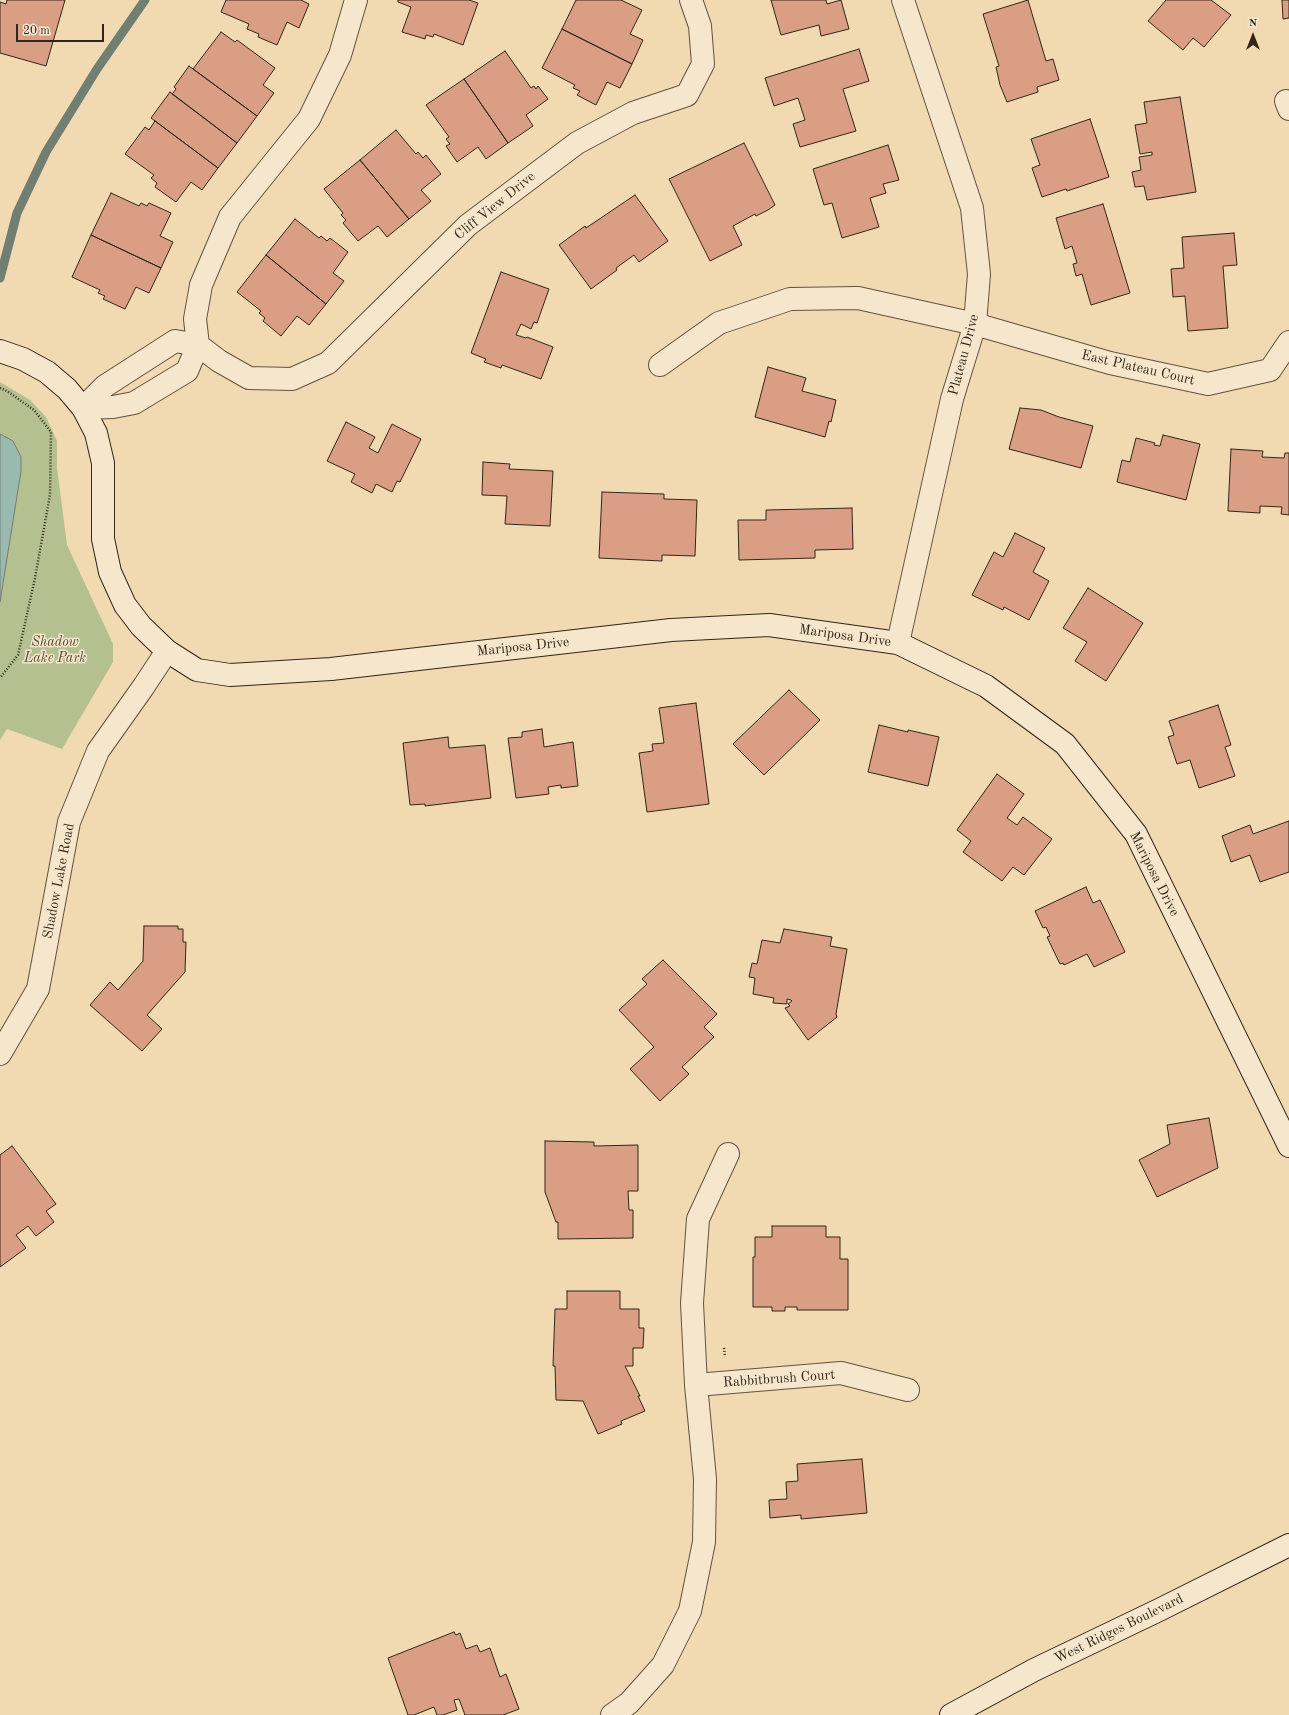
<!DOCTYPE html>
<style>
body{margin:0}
#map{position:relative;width:1289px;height:1715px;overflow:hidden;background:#f1d9b1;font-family:"Old Standard TT",serif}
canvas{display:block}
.north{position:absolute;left:1233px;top:16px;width:40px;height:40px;-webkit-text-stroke:3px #f6e6cc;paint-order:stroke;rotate:0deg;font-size:11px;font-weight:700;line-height:16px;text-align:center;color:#312619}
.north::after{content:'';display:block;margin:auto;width:14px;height:18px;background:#312619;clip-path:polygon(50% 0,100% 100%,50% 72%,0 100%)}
.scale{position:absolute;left:16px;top:24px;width:88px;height:18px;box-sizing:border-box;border:2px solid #312619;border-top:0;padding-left:5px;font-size:12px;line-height:14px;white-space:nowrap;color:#312619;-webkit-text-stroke:3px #f6e6cc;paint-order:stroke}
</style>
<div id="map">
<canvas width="1289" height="1715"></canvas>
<div class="north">N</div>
<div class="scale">20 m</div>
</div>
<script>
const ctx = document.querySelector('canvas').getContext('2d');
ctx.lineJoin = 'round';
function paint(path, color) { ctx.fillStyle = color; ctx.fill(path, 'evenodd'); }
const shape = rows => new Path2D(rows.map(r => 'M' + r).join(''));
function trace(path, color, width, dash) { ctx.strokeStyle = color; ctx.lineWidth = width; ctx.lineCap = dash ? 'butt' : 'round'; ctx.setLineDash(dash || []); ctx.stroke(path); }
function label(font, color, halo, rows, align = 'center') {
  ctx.font = font + ' "Old Standard TT",serif'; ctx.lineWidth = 3; ctx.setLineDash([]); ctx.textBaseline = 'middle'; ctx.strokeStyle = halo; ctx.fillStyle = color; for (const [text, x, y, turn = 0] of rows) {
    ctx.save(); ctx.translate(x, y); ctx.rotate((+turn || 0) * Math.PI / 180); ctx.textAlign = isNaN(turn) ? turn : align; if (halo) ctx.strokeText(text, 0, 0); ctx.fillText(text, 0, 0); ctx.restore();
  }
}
paint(shape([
 [0,382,30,400,46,417,57,441,57,468,67,545,113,644,113,662,62,749,7,729,0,740]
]), '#b4c08f');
const water = shape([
 [0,434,13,441,21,457,21,471,0,602,0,434]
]);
paint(water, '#9bbaaf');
trace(water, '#717f73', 1);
trace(shape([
 [0,278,17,213,46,152,97,69,145,0]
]), '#717f73', 9);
const building = shape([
 [7,0,65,0,46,66,0,53,0,2,6,4,7,0],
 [226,0,301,0,309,4,299,28,287,22,277,45,258,37,259,34,247,29,249,24,221,12,226,0],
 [398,0,469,0,478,3,463,45,434,34,433,37,426,35,425,39,402,32,411,7,398,2,398,0],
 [576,0,621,0,642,10,630,34,643,40,632,64,562,29,576,0],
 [771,0,826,0,827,4,841,0,849,29,821,36,819,25,781,35,771,0],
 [1028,0,1046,61,1053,59,1059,80,1037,87,1038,92,1007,102,1000,85,996,67,999,66,983,14,1028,0],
 [1166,0,1211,0,1231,15,1204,47,1193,38,1183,50,1148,21,1166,0],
 [1282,0,1289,0,1289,18,1283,19,1282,0],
 [562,29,632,64,620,88,607,82,596,105,577,95,580,91,573,88,575,85,542,68,562,29],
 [221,32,235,42,237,40,275,68,263,85,274,93,257,116,193,69,221,32],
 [859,49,869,81,843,89,856,131,800,147,793,124,805,120,798,98,774,106,765,78,859,49],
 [505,51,531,88,534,86,536,89,538,86,548,99,526,115,533,126,508,143,464,79,505,51],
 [189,66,257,116,237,143,172,94,176,89,174,87,189,66],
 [464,79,508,143,486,159,478,147,457,162,446,146,450,144,446,139,449,137,426,105,464,79],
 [170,92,237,143,218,168,151,118,170,92],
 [1180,97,1196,192,1147,200,1144,186,1135,187,1132,172,1141,170,1139,157,1152,155,1152,152,1140,154,1135,125,1147,123,1144,102,1180,97],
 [1090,119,1109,177,1067,191,1066,189,1042,197,1032,168,1040,165,1031,139,1090,119],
 [155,121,218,168,202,190,191,182,176,202,155,187,157,183,151,178,154,175,125,154,145,127,149,130,155,121],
 [396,130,416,154,418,152,423,158,426,155,441,174,421,190,431,201,409,219,360,160,396,130],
 [744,143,775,205,768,210,756,216,755,214,733,226,742,245,710,261,669,179,744,143],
 [888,145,899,180,883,184,886,193,870,198,879,227,842,238,832,203,824,205,813,169,888,145],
 [360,160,409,219,387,237,378,226,358,241,343,223,346,220,341,215,343,213,324,189,360,160],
 [111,193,139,206,141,203,147,206,149,203,171,213,160,236,173,242,161,268,91,235,111,193],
 [635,195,668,241,639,262,634,255,616,268,617,270,591,289,559,245,585,226,586,228,635,195],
 [1103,204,1130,293,1091,305,1082,274,1076,276,1073,264,1077,263,1072,246,1065,249,1056,218,1103,204],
 [295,219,319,238,321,236,327,241,330,238,348,252,333,273,344,281,326,304,266,255,295,219],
 [1234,233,1237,265,1223,266,1228,328,1188,331,1185,296,1173,297,1171,269,1184,268,1182,237,1234,233],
 [91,235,161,268,149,293,136,287,125,309,103,299,105,296,98,293,100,290,72,277,91,235],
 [266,255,326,304,309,325,297,316,281,336,263,321,265,318,259,313,261,311,237,292,266,255],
 [501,272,549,289,537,323,534,322,531,329,521,324,516,335,526,338,527,337,553,347,541,379,502,365,501,368,484,362,486,359,471,353,501,272],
 [768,367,806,378,802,391,836,400,831,422,829,421,825,437,755,417,768,367],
 [1020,408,1041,410,1059,417,1093,426,1081,468,1009,449,1020,408],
 [346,422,375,437,369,448,378,453,392,424,421,439,400,482,397,481,392,492,376,484,372,493,351,482,355,474,327,461,346,422],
 [1163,435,1200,444,1186,500,1117,482,1122,460,1130,462,1136,438,1155,443,1154,445,1160,446,1163,435],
 [1231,449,1263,451,1262,457,1284,458,1285,453,1289,453,1289,515,1281,514,1282,507,1260,506,1260,513,1228,511,1231,449],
 [483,462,510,464,509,469,553,471,550,526,505,524,507,496,482,495,483,462],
 [602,492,664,494,664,499,697,500,695,556,662,555,662,561,599,558,602,492],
 [852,508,853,549,815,550,815,558,739,560,738,520,766,520,766,510,852,508],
 [1015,533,1045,548,1033,572,1049,581,1029,620,1004,607,1003,610,972,595,994,552,1003,557,1015,533],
 [1088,588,1143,623,1106,681,1075,661,1087,642,1063,628,1088,588],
 [789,690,820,720,764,775,733,744,789,690],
 [696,703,709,804,647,812,639,753,653,751,652,744,664,743,659,708,696,703],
 [1218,705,1231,745,1225,747,1235,776,1199,788,1190,760,1177,764,1168,737,1174,735,1169,721,1218,705],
 [879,725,908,732,908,730,939,737,928,786,868,772,879,725],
 [542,729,544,747,573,742,578,786,561,788,561,785,548,787,549,794,516,798,508,738,522,737,522,732,542,729],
 [448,737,449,748,485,745,491,798,425,806,425,804,410,805,403,743,448,737],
 [997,774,1024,794,1007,818,1017,825,1023,817,1052,839,1024,875,1013,867,1002,881,963,852,971,841,957,830,997,774],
 [1289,821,1289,872,1260,882,1250,855,1231,862,1222,836,1250,825,1253,834,1289,821],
 [1086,887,1093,903,1100,900,1125,952,1094,967,1087,954,1064,965,1063,963,1060,964,1047,937,1050,936,1046,927,1043,928,1035,911,1086,887],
 [144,926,178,926,178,929,183,929,183,942,186,942,185,972,147,1015,162,1029,142,1051,90,1005,110,982,118,990,143,961,144,926],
 [784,929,832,937,830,946,847,949,836,1014,837,1017,808,1040,785,1008,790,1006,788,1004,792,1001,791,1000,787,999,787,1004,773,1003,774,998,753,994,755,978,749,977,752,963,757,964,762,940,780,943,784,929],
 [663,960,717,1014,704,1027,714,1037,682,1067,689,1074,660,1101,630,1069,654,1047,619,1010,647,984,642,979,663,960],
 [1209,1118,1218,1168,1157,1197,1139,1160,1170,1144,1167,1125,1209,1118],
 [545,1141,594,1142,594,1146,638,1145,638,1191,628,1191,629,1210,633,1210,633,1238,558,1239,558,1222,556,1222,545,1192,545,1141],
 [12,1146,56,1204,46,1211,54,1222,36,1236,28,1226,16,1235,26,1248,0,1267,0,1155,12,1146],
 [772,1226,826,1226,826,1237,840,1237,840,1259,848,1259,848,1310,797,1310,797,1307,785,1307,785,1311,772,1311,772,1307,753,1307,753,1257,755,1257,755,1237,772,1237,772,1226],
 [567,1291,620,1291,620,1309,639,1309,639,1328,644,1328,643,1348,633,1348,633,1366,625,1366,640,1396,638,1396,645,1411,621,1421,622,1424,598,1434,583,1401,556,1400,555,1366,553,1366,555,1309,567,1309,567,1291],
 [862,1459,867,1513,801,1519,801,1515,770,1518,769,1500,787,1499,786,1482,798,1481,797,1464,862,1459],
 [454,1632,456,1635,460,1633,466,1649,477,1645,480,1652,490,1648,500,1677,506,1674,519,1709,503,1715,465,1715,459,1699,454,1700,457,1710,443,1715,437,1715,434,1707,414,1715,408,1715,388,1658,454,1632]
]);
paint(building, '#d99e84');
trace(building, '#312619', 1);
const street = shape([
 [356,0,340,55,309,119,230,217,201,285,195,319,198,345,219,361,249,378,292,379,328,363,468,225,577,143,633,113,687,95,703,64,700,26,691,0],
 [1286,101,1289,109],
 [175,341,198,345,187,371,134,403,113,407,83,408,105,386,175,341],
 [660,365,719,323,790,299,858,298,975,324,1110,363,1208,384,1270,370,1289,342],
 [898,643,952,399,975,324,979,274,972,208,903,0],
 [0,1054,38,989,69,822,98,751,144,686,167,651],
 [696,1385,841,1373,908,1390],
 [612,1715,629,1703,663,1665,690,1611,704,1542,705,1479,696,1385,692,1303,698,1219,728,1154]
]);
const secondary = shape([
 [0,351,23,359,47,372,67,389,83,408,96,433,103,463,103,539,110,572,125,605,141,626,167,651,197,670,230,675,331,669,671,630,769,625,898,643,986,686,1065,744,1136,834,1289,1146],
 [951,1715,1034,1670,1159,1610,1289,1545]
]);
trace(street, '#61533f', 24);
trace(secondary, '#312619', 24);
trace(shape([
 [0,388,7,391,34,410,51,432,50,495,35,578,18,655,0,678],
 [724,1348,725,1357]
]), '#312619', 2.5, [1, 2]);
trace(street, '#f6e6cc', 22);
trace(secondary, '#f6e6cc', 22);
label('14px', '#312619', '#f6e6cc', [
 ["Cliff View Drive",495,206,-39],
 ["Plateau Drive",964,355,-75],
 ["East Plateau Court",1138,368,13],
 ["Mariposa Drive",845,636,8],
 ["Mariposa Drive",523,647,-6],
 ["Mariposa Drive",1154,874,63],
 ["Shadow Lake Road",59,881,-79],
 ["Rabbitbrush Court",779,1379,-4],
 ["West Ridges Boulevard",1119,1629,-26]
]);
label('italic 14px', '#524c36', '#f6e6cc', [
 ["Shadow",55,642],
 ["Lake Park",55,658]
]);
</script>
